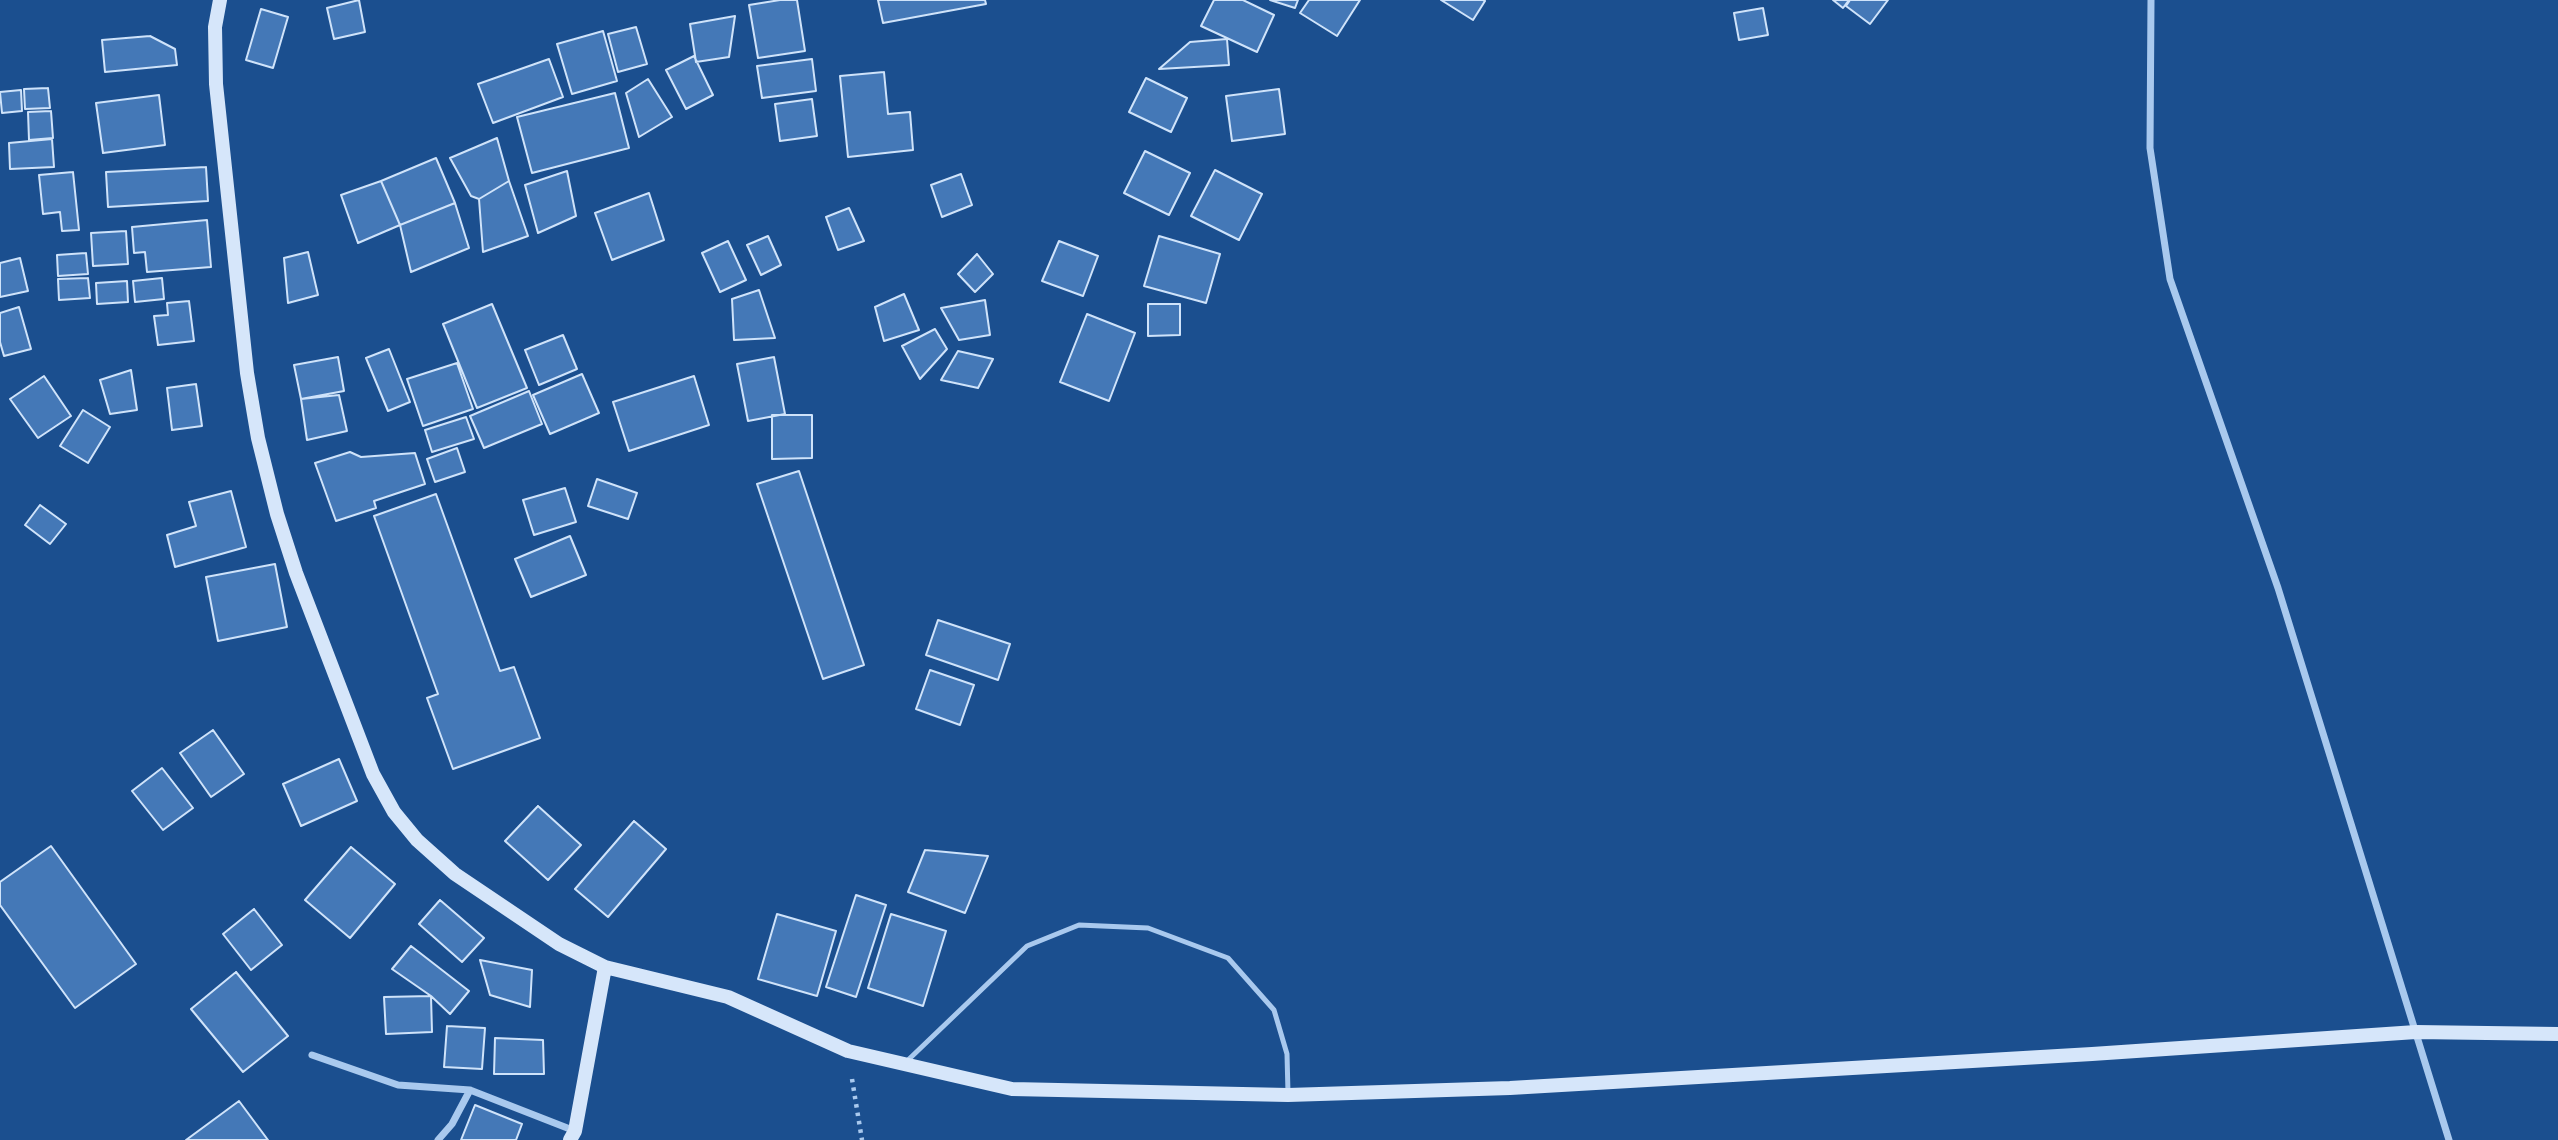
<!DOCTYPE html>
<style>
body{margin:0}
canvas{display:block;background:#1b4f8f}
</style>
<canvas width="2558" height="1140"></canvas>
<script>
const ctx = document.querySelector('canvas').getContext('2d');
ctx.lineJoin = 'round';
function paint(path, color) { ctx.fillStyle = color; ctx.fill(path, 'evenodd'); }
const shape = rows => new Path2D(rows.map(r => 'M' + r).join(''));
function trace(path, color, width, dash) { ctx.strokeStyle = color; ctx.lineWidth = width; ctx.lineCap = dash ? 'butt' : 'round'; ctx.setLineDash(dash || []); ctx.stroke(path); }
const building = shape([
 [359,0,365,32,334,39,327,8,359,0],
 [780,0,797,0,805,51,758,58,749,5,780,0],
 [878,0,985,0,986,4,883,23,878,0],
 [1214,0,1243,0,1274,15,1257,52,1201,26,1214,0],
 [1270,0,1298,0,1295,8,1270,0],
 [1309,0,1360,0,1337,36,1300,13,1309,0],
 [1441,0,1483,0,1485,1,1473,20,1441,0],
 [1833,0,1849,0,1843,8,1833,0],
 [1850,0,1888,0,1870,24,1846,6,1850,0],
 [1763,8,1768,35,1739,40,1734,13,1763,8],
 [261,9,288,17,273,68,246,60,261,9],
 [735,16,729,57,696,62,690,24,735,16],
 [636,27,647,64,618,72,608,34,636,27],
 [603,31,617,81,572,94,557,44,603,31],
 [150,36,175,49,177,65,105,72,102,40,150,36],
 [1227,39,1229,65,1159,69,1190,42,1227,39],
 [694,56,713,95,686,109,666,70,694,56],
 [549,59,563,97,493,123,478,84,549,59],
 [812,59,816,91,762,98,757,66,812,59],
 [884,72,888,114,910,112,913,150,848,157,840,76,884,72],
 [1146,78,1187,98,1171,132,1129,112,1146,78],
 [648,79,672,117,639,137,626,93,648,79],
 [48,88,50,108,25,109,24,89,48,88],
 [1279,89,1285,134,1232,141,1226,96,1279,89],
 [21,90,22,111,2,113,0,92,21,90],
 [615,93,629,148,532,173,517,117,615,93],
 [159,95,165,145,103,153,96,103,159,95],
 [812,99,817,136,780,141,775,104,812,99],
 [51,111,53,138,29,140,28,112,51,111],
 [497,138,509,181,479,199,471,196,450,158,497,138],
 [52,139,54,167,10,169,9,143,52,139],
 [1145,151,1190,173,1169,215,1124,193,1145,151],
 [436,158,455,203,400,225,381,181,436,158],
 [206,167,208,201,108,207,106,172,206,167],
 [1215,170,1262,194,1239,240,1191,216,1215,170],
 [567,171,576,216,538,233,525,185,567,171],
 [73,172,79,230,62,231,60,212,43,214,39,175,73,172],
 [961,174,972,205,942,217,931,185,961,174],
 [381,181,400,225,358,243,341,195,381,181],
 [509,181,528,236,483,252,479,199,509,181],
 [649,193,664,240,612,260,595,213,649,193],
 [455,203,469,248,411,272,400,225,455,203],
 [849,208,864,241,838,250,826,217,849,208],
 [207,220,211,267,147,272,145,252,134,253,132,227,207,220],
 [126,231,128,264,93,266,91,233,126,231],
 [768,236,781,265,761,275,747,245,768,236],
 [1159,236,1220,254,1206,303,1144,286,1159,236],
 [728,241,746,280,720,292,702,253,728,241],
 [1059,241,1098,256,1083,296,1042,281,1059,241],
 [308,252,318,295,288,303,284,258,308,252],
 [86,253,88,274,58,276,57,255,86,253],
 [977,254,993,274,975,292,958,274,977,254],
 [20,258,28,291,0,297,0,263,20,258],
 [88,278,90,298,59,300,58,279,88,278],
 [162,278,164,299,135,302,133,281,162,278],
 [127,281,128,302,97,304,96,283,127,281],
 [759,290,775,338,734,340,732,299,759,290],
 [904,294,919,330,884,341,875,307,904,294],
 [985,300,990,335,959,340,941,308,985,300],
 [189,301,194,341,158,345,154,316,168,315,167,303,189,301],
 [492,304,527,388,477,408,443,324,492,304],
 [1148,304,1180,304,1180,335,1148,336,1148,304],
 [19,307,31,349,4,356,0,342,0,313,19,307],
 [1087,314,1135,333,1109,401,1060,382,1087,314],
 [935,329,947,349,920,379,902,346,935,329],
 [563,335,577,369,539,385,525,350,563,335],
 [389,349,410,402,388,411,366,358,389,349],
 [958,351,993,359,978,388,941,380,958,351],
 [338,357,344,391,301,399,294,365,338,357],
 [774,357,785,414,748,421,737,364,774,357],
 [457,363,473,409,423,426,407,379,457,363],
 [131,370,137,410,110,414,100,380,131,370],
 [582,374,599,413,550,434,533,395,582,374],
 [44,376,71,416,38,438,10,399,44,376],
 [694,376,709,425,629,451,613,402,694,376],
 [196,384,202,426,172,430,167,388,196,384],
 [529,391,542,424,484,448,470,416,529,391],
 [339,395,347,431,307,440,301,399,339,395],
 [83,410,110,427,88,463,60,446,83,410],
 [772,415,812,415,812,458,772,459,772,415],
 [466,417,474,439,432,452,425,430,466,417],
 [457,448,465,472,435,482,427,459,457,448],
 [350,452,361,457,415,453,425,484,374,501,376,508,336,521,315,463,350,452],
 [799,471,864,665,823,679,757,484,799,471],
 [597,479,637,493,628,519,588,506,597,479],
 [565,488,576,522,534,535,523,500,565,488],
 [231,491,246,547,175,567,167,535,196,526,189,502,231,491],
 [436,494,500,671,514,667,540,738,453,769,427,698,438,694,374,516,436,494],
 [40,505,66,524,50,544,25,525,40,505],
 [570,536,586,575,531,597,515,559,570,536],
 [275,564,287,627,218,641,206,577,275,564],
 [938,620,1010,644,998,680,926,655,938,620],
 [930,670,974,685,960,725,916,709,930,670],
 [213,730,244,774,211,797,180,753,213,730],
 [339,759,357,801,301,826,283,784,339,759],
 [162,768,193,808,163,830,132,791,162,768],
 [538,806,581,845,548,880,505,841,538,806],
 [634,821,666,849,608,917,575,889,634,821],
 [51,846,136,964,75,1008,0,905,0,882,51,846],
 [351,847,395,884,350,938,305,900,351,847],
 [925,850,988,856,965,913,908,892,925,850],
 [856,895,886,905,856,997,826,987,856,895],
 [440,900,484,938,462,962,419,924,440,900],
 [254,909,282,945,251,970,223,934,254,909],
 [777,914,836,931,817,996,758,979,777,914],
 [891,914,946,931,923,1006,868,988,891,914],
 [411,946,469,991,450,1014,431,996,392,969,411,946],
 [480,960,532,970,530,1007,490,995,480,960],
 [236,972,288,1036,243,1072,191,1009,236,972],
 [431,996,432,1032,386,1034,384,997,431,996],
 [447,1026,485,1028,482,1069,444,1067,447,1026],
 [495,1038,543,1040,544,1074,494,1074,495,1038],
 [239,1101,268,1140,186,1140,239,1101],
 [475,1105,522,1124,516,1140,461,1140,475,1105]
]);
paint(building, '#4478b7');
trace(building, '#cfe3fa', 2);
trace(shape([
 [852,1079,862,1140]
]), '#a9c9ee', 4.5, [3.5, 5]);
trace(shape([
 [906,1062,1027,946,1079,925,1148,928,1228,958,1274,1010,1287,1054,1288,1093]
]), '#a9c9ee', 5);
trace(shape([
 [2151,0,2150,148,2170,279,2278,588,2449,1140],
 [312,1055,398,1085,470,1090],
 [438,1140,452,1124,470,1090,575,1131]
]), '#a9c9ee', 7);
trace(shape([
 [220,0,215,27,216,84,247,373,258,438,277,514,296,573,373,774,394,812,417,840,455,874,559,944,605,967,728,997,848,1051,1012,1089,1288,1095,1510,1088,2092,1054,2416,1032,2558,1034],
 [570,1140,575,1131,605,967]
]), '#d6e6fa', 14);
</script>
